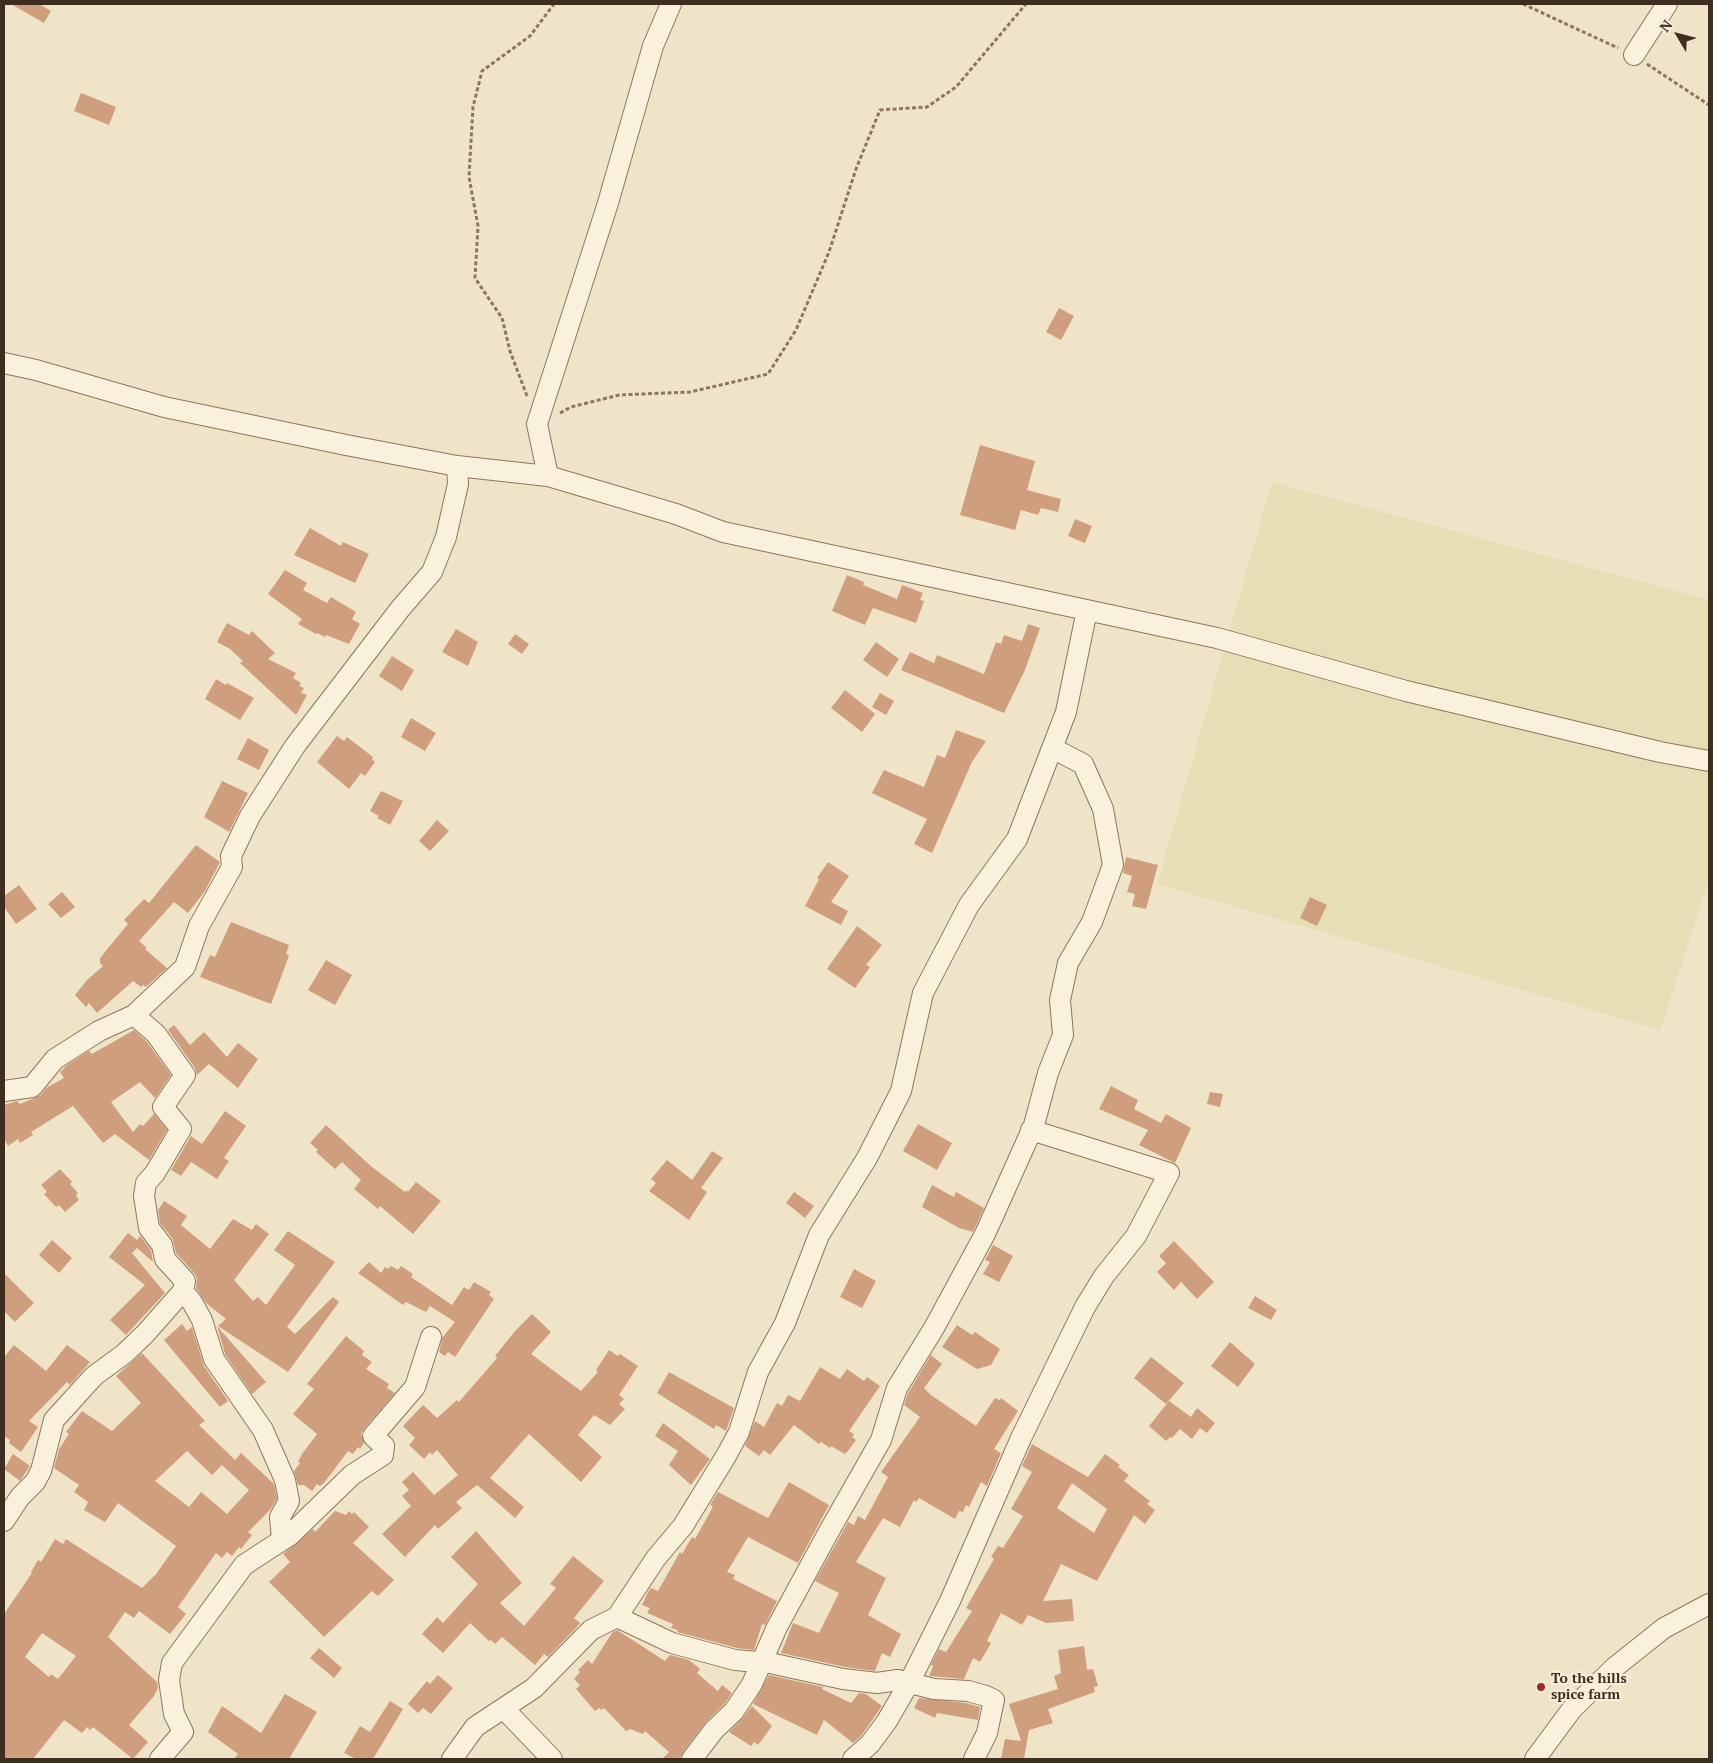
<!DOCTYPE html>
<style>
body{margin:0}
#map{position:relative;width:1713px;height:1763px;overflow:hidden;background:#f0e4c8;font-family:"PT Serif",serif}
canvas{display:block}
.frame{position:absolute;inset:0;border:5px solid #3d2e20;pointer-events:none}
.north{position:absolute;left:1653px;top:10px;width:50px;height:50px;-webkit-text-stroke:4px #f7eed8;paint-order:stroke;rotate:307deg;font-size:14px;font-weight:700;line-height:20px;text-align:center;color:#3d2e20}
.north::after{content:'';display:block;margin:auto;width:18px;height:22px;background:#3d2e20;clip-path:polygon(50% 0,100% 100%,50% 72%,0 100%)}
</style>
<div id="map">
<canvas width="1713" height="1763"></canvas>
<div class="frame"></div>
<div class="north">N</div>
</div>
<script>
const ctx = document.querySelector('canvas').getContext('2d');
ctx.lineJoin = 'round';
function paint(path, color) { ctx.fillStyle = color; ctx.fill(path, 'evenodd'); }
const shape = rows => new Path2D(rows.map(r => 'M' + r).join(''));
function trace(path, color, width, dash) { ctx.strokeStyle = color; ctx.lineWidth = width; ctx.lineCap = dash ? 'butt' : 'round'; ctx.setLineDash(dash || []); ctx.stroke(path); }
function label(font, color, halo, rows, align = 'center') {
  ctx.font = font + ' "PT Serif",serif'; ctx.lineWidth = 4.5; ctx.setLineDash([]); ctx.textBaseline = 'middle'; ctx.strokeStyle = halo; ctx.fillStyle = color; for (const [text, x, y, turn = 0] of rows) {
    ctx.save(); ctx.translate(x, y); ctx.rotate((+turn || 0) * Math.PI / 180); ctx.textAlign = isNaN(turn) ? turn : align; if (halo) ctx.strokeText(text, 0, 0); ctx.fillText(text, 0, 0); ctx.restore();
  }
}
paint(shape([
 [1272,482,1709,600,1709,880,1660,1030,1157,884]
]), '#e6deb5');
paint(shape([
 [11,4,39,4,51,11,44,23],
 [81,93,116,107,109,125,74,111],
 [1059,308,1074,316,1061,340,1046,332],
 [980,445,1035,461,1027,490,1061,499,1058,512,1041,508,1038,515,1021,510,1015,530,960,515],
 [1075,519,1092,526,1085,543,1068,536],
 [310,528,341,546,343,542,369,554,355,583,294,555],
 [285,570,307,583,303,590,327,603,331,597,356,612,352,619,360,624,349,644,326,635,325,637,317,633,316,634,298,624,302,619,268,594],
 [847,575,864,582,863,585,897,599,902,585,923,593,920,600,924,601,916,623,873,608,865,625,832,611],
 [227,623,249,635,252,631,275,653,268,659,296,673,293,678,301,683,299,686,304,688,301,693,307,695,296,715,240,663,243,661,230,649,217,642],
 [1028,624,1040,628,1025,670,1004,713,901,670,910,652,934,663,937,655,984,674,996,642,1001,644,1004,635,1022,641],
 [456,629,478,642,468,666,442,652],
 [515,634,529,644,522,654,508,644],
 [876,642,899,659,887,677,863,660],
 [392,656,414,670,402,691,379,676],
 [216,679,226,685,227,683,254,698,240,720,205,699],
 [845,690,875,714,862,732,831,708],
 [880,693,894,701,886,715,872,707],
 [411,718,436,733,425,751,401,737],
 [956,730,986,741,972,762,932,853,914,844,927,819,872,793,884,770,924,787,937,755,945,758],
 [337,736,344,741,347,737,373,757,372,759,375,762,365,776,361,773,349,789,317,762],
 [248,738,269,750,259,770,237,759],
 [222,781,248,793,229,832,204,817],
 [381,791,403,801,390,825,377,818,379,816,370,811],
 [437,820,449,831,430,851,419,841],
 [196,845,220,862,205,891,188,913,174,902,139,941,147,948,145,949,167,968,146,987,143,985,141,987,133,981,97,1013,89,1003,86,1007,75,995,87,980,103,966,100,963,100,958,128,924,124,920,144,899,149,903],
 [1126,857,1158,865,1146,909,1132,906,1135,894,1127,892,1132,876,1123,873],
 [828,862,849,876,831,902,848,911,841,925,805,906,819,879,817,878],
 [19,885,37,909,16,924,4,907,4,896],
 [62,892,75,907,61,918,48,904],
 [1310,897,1327,905,1317,926,1300,918],
 [231,922,289,945,286,954,289,956,271,1004,200,977,210,955,215,957],
 [857,926,882,945,866,965,870,967,855,988,827,969],
 [326,960,352,975,335,1005,308,990],
 [174,1025,190,1045,204,1032,227,1057,238,1043,258,1059,238,1088,209,1064,197,1075,195,1068,168,1030],
 [134,1030,147,1042,171,1075,155,1098,140,1082,111,1102,133,1132,140,1124,143,1126,154,1114,167,1130,149,1160,115,1134,103,1143,73,1106,31,1132,33,1135,20,1143,18,1139,8,1146,4,1139,4,1105,17,1101,20,1104,41,1095,46,1088,64,1078,60,1072,67,1065,89,1051,92,1054],
 [1111,1086,1138,1100,1134,1109,1161,1123,1166,1114,1191,1128,1175,1163,1139,1145,1148,1130,1099,1109],
 [1210,1092,1223,1094,1220,1107,1207,1104],
 [225,1111,246,1126,224,1158,229,1161,217,1179,191,1162,181,1176,171,1170,191,1136,202,1144],
 [918,1124,952,1143,937,1170,903,1151],
 [326,1125,372,1167,405,1192,406,1190,408,1192,416,1182,441,1201,413,1234,380,1206,378,1209,354,1189,361,1180,342,1162,335,1169,316,1152,318,1150,310,1143],
 [712,1151,723,1158,701,1188,707,1192,689,1220,649,1191,656,1183,651,1179,667,1160,692,1180],
 [60,1169,72,1182,70,1184,78,1193,76,1195,79,1200,65,1212,59,1205,56,1207,44,1194,47,1192,41,1185],
 [932,1185,954,1197,956,1192,984,1208,973,1232,959,1228,922,1207],
 [794,1192,814,1206,805,1218,786,1203],
 [164,1201,187,1216,181,1225,210,1249,233,1219,252,1230,256,1224,269,1234,234,1280,253,1301,258,1297,266,1305,295,1265,274,1250,288,1231,335,1262,287,1327,295,1334,333,1297,339,1302,288,1372,218,1326,226,1319,206,1303,196,1288,197,1278,194,1273,176,1253,172,1238,160,1223,158,1210],
 [128,1233,137,1240,140,1236,151,1250,153,1262,137,1248,132,1253,165,1293,126,1335,110,1320,145,1285,109,1257],
 [52,1240,72,1258,59,1273,39,1255],
 [1174,1241,1214,1282,1197,1299,1181,1282,1174,1290,1157,1272,1166,1263,1159,1256],
 [993,1245,1013,1256,999,1282,983,1274,990,1262,985,1260],
 [369,1262,381,1273,385,1267,388,1269,391,1266,398,1270,401,1266,413,1274,411,1277,452,1305,464,1287,469,1290,474,1282,491,1292,489,1295,494,1299,455,1357,448,1352,445,1356,439,1352,442,1338,455,1322,430,1306,426,1312,406,1302,403,1305,358,1273],
 [854,1269,876,1281,862,1308,840,1297],
 [4,1273,34,1303,15,1322,4,1311],
 [1255,1296,1277,1310,1271,1320,1248,1308],
 [532,1314,551,1332,531,1354,581,1391,598,1372,596,1370,609,1350,618,1356,620,1354,638,1366,619,1395,624,1399,619,1404,625,1409,610,1425,594,1415,578,1435,602,1457,581,1482,529,1434,490,1478,524,1507,515,1518,477,1485,456,1502,462,1508,438,1529,435,1525,405,1557,382,1534,411,1506,402,1496,409,1490,402,1482,413,1472,434,1495,458,1475,437,1450,432,1455,430,1452,424,1459,409,1445,415,1438,403,1426,423,1405,437,1418,457,1400,459,1402,497,1358,495,1356,515,1331],
 [182,1324,187,1331,192,1327,204,1366,228,1401,220,1407,164,1340],
 [957,1325,972,1335,975,1332,1000,1349,991,1365,977,1369,942,1347],
 [217,1326,266,1382,252,1394,225,1354],
 [346,1336,364,1351,362,1355,372,1362,366,1369,389,1384,387,1388,395,1393,364,1429,361,1434,364,1443,360,1449,358,1447,353,1454,348,1451,324,1483,320,1486,317,1484,312,1491,304,1485,298,1485,294,1471,300,1463,298,1462,302,1454,317,1434,293,1414,314,1389,307,1384],
 [1230,1342,1255,1364,1238,1387,1211,1366],
 [14,1345,46,1371,67,1345,90,1362,70,1385,67,1382,29,1421,38,1427,21,1452,9,1443,10,1440,4,1436,4,1357],
 [142,1353,205,1421,199,1425,235,1460,241,1453,274,1484,277,1499,270,1510,248,1532,252,1535,241,1549,239,1547,232,1556,227,1552,222,1558,216,1553,178,1607,186,1614,170,1634,139,1611,134,1618,125,1612,108,1637,157,1682,158,1688,154,1696,129,1725,148,1742,133,1759,93,1727,90,1730,87,1727,82,1733,64,1720,33,1759,4,1759,4,1614,32,1573,31,1572,38,1560,41,1562,55,1539,63,1544,66,1539,142,1588,156,1574,176,1546,118,1503,105,1522,84,1510,88,1502,74,1492,79,1485,54,1468,59,1449,69,1434,66,1432,82,1411,112,1431,141,1403,116,1376],
 [187,1451,212,1475,222,1465,249,1490,227,1514,201,1492,189,1507,155,1481],
 [42,1633,76,1656,58,1679,51,1674,49,1677,25,1657],
 [931,1355,942,1364,924,1388,931,1395,976,1426,995,1398,1000,1400,1001,1398,1018,1411,994,1449,1001,1453,987,1486,981,1482,969,1507,966,1505,963,1512,959,1511,955,1519,919,1498,916,1502,914,1500,900,1527,883,1518,871,1537,856,1562,886,1578,868,1615,901,1634,890,1657,882,1653,875,1671,845,1667,781,1653,793,1623,819,1633,839,1593,815,1581,848,1522,854,1525,858,1516,865,1520,888,1477,881,1472,920,1417,904,1405,908,1393],
 [1151,1357,1184,1383,1166,1404,1134,1378],
 [820,1367,840,1379,847,1369,864,1381,867,1377,880,1386,849,1431,854,1434,852,1437,856,1440,847,1452,845,1454,831,1446,830,1448,821,1442,819,1444,794,1425,770,1455,764,1450,759,1456,745,1446,755,1421,764,1427,777,1403,782,1406,788,1395,800,1401],
 [669,1372,734,1408,726,1431,716,1425,714,1429,657,1393],
 [1169,1401,1191,1417,1197,1408,1215,1423,1207,1433,1200,1428,1192,1439,1180,1429,1172,1438,1170,1437,1166,1441,1149,1426],
 [663,1423,710,1459,691,1485,669,1465,678,1451,655,1436],
 [1032,1444,1088,1477,1105,1454,1120,1465,1118,1467,1129,1475,1124,1481,1150,1501,1147,1504,1155,1510,1145,1524,1134,1515,1097,1581,1061,1564,1043,1601,1072,1599,1074,1621,1046,1623,1028,1615,1022,1625,1001,1613,987,1641,991,1643,980,1662,973,1658,964,1679,929,1676,933,1666,931,1665,939,1649,946,1652,972,1611,966,1608,994,1559,991,1557,998,1546,1003,1548,1023,1516,1011,1509,1032,1472,1022,1466],
 [1072,1483,1107,1509,1094,1533,1057,1508],
 [13,1454,30,1466,20,1481,4,1469],
 [789,1482,829,1505,798,1563,748,1537,727,1572,735,1575,733,1579,777,1601,765,1625,762,1624,754,1650,737,1648,677,1632,678,1630,671,1628,673,1624,647,1613,650,1608,642,1605,648,1592,651,1588,658,1591,680,1552,682,1554,692,1537,695,1539,709,1514,713,1506,710,1505,718,1492,768,1518],
 [335,1511,346,1515,349,1511,352,1514,354,1512,369,1527,353,1543,394,1580,378,1596,372,1591,324,1637,269,1582,290,1562,283,1554,313,1529,315,1532],
 [476,1531,522,1583,500,1603,524,1626,556,1588,550,1584,573,1556,604,1581,574,1618,580,1623,575,1629,548,1657,544,1654,535,1665,502,1637,495,1644,491,1640,489,1641,470,1623,443,1653,422,1634,437,1617,443,1623,478,1584,451,1557],
 [617,1630,665,1661,670,1655,689,1660,700,1669,697,1673,718,1691,722,1685,732,1693,725,1703,705,1723,683,1752,680,1759,662,1759,669,1752,645,1731,643,1734,630,1729,626,1731,604,1708,601,1710,599,1708,595,1711,576,1689,580,1685,574,1679,580,1672,578,1670,588,1660,592,1664,612,1633],
 [1084,1646,1087,1670,1093,1669,1098,1686,1094,1687,1095,1692,1048,1709,1053,1723,1029,1730,1024,1759,1001,1759,1005,1739,1021,1741,1009,1704,1058,1689,1054,1676,1061,1673,1058,1650],
 [319,1648,342,1668,334,1678,310,1658],
 [438,1675,453,1688,431,1714,423,1708,418,1713,408,1704,427,1681,430,1684],
 [769,1675,823,1687,822,1689,851,1703,859,1693,866,1694,882,1706,861,1736,853,1743,824,1720,817,1735,753,1704],
 [285,1694,317,1712,289,1759,234,1759,238,1754,208,1732,222,1706,261,1733],
 [919,1698,966,1703,980,1707,978,1720,937,1713,935,1718,914,1708],
 [390,1701,403,1709,373,1759,356,1759,344,1753,360,1726,370,1732],
 [752,1706,772,1726,758,1745,754,1742,751,1746,729,1732,742,1719]
]), '#cf9f7d');
const minor = shape([
 [1634,55,1667,4],
 [4,363,36,370,164,407,346,445,457,466,548,476,676,514,723,532,1217,638,1406,691,1660,752,1709,761],
 [548,476,537,424,608,203,653,46,671,4],
 [134,1015,156,1034,185,1075,163,1107,181,1129,155,1173,146,1183,144,1196,149,1228,162,1245,165,1259,185,1281,183,1291,192,1302,202,1320,214,1359,263,1430,285,1480,289,1501,280,1517,282,1540],
 [4,1091,32,1087,55,1059,99,1031,134,1015,185,967,199,926,232,867,231,856,250,816,295,746,400,609,432,572,446,537,458,484,457,466],
 [4,1521,20,1497,35,1482,41,1471,54,1420,94,1376,124,1354,145,1334,183,1291],
 [617,1617,672,1643,735,1660,770,1663,843,1679,877,1683,898,1680,934,1689,968,1691,986,1696,994,1700,987,1733,974,1759],
 [504,1709,552,1759],
 [160,1759,183,1732,174,1714,169,1680,172,1663,244,1565,290,1535,352,1475,383,1455,384,1446,373,1436,415,1387,431,1337],
 [452,1759,475,1727,534,1688,591,1630,617,1617,656,1558,683,1526,726,1456,739,1432,758,1372,785,1323,819,1235,867,1158,901,1091,923,993,969,905,1017,839,1066,712,1087,610],
 [692,1759,714,1730,734,1711,752,1684,777,1627,828,1533,881,1440,897,1388,934,1328,985,1234,1034,1125,1048,1073,1063,1035,1060,1000,1068,963,1092,922,1113,865,1103,809,1083,764,1052,748],
 [853,1759,870,1744,887,1721,909,1683,950,1601,1021,1438,1085,1307,1104,1276,1136,1236,1169,1173,1031,1130],
 [1535,1759,1572,1709,1615,1667,1664,1628,1709,1604]
]);
trace(minor, '#8d765c', 22);
trace(shape([
 [1523,4,1618,48],
 [1647,64,1709,105],
 [527,396,510,351,502,318,475,278,478,226,469,177,473,107,482,71,530,36,554,4],
 [560,413,571,407,619,395,690,392,768,374,796,330,829,252,856,169,880,110,927,107,956,87,1026,4]
]), '#8d765c', 3, [4, 2.5]);
trace(minor, '#faf1dc', 20);
for (const [x, y, r, color] of [
 [1541,1687,5,"#9e2a2b"]
]) { const dot = new Path2D(); dot.arc(x, y, r, 0, 2 * Math.PI); ctx.fillStyle = color; ctx.fill(dot); trace(dot, '#f7eed8', 2); }
label('bold 14px', '#3d2e20', '#f7eed8', [
 ["To the hills",1551,1679],
 ["spice farm",1551,1695]
], 'left');
</script>
